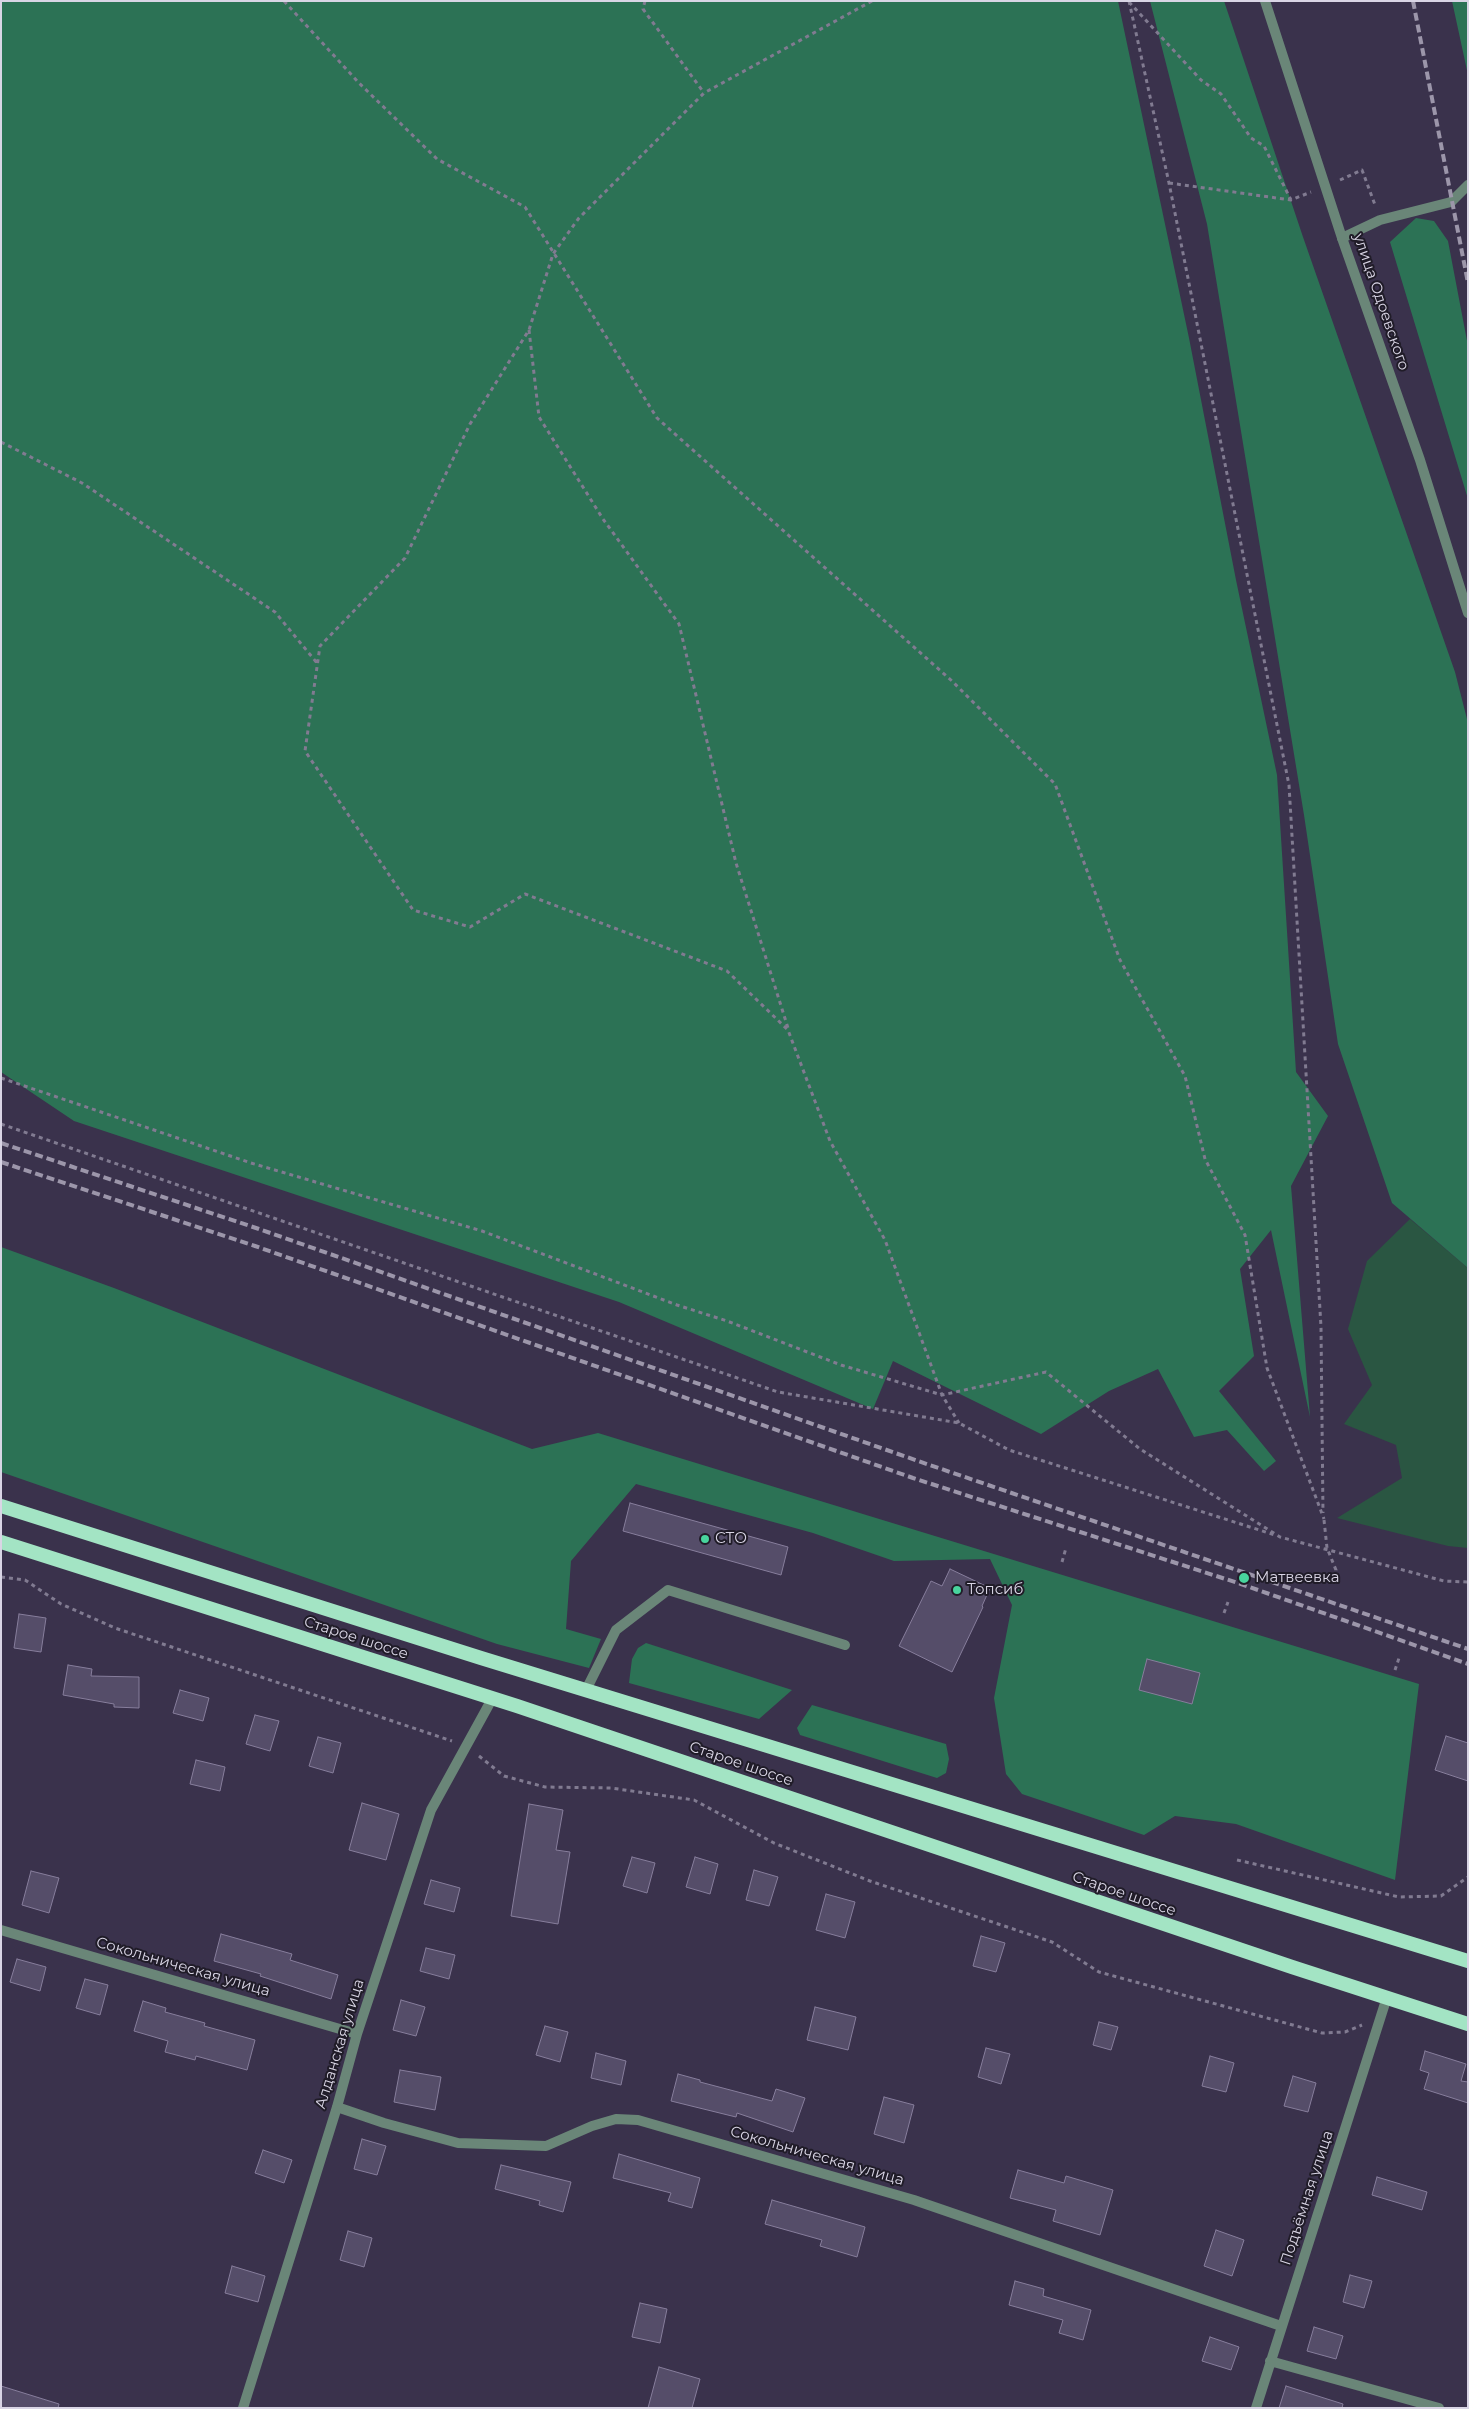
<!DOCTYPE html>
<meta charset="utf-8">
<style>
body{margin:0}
#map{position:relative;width:1469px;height:2409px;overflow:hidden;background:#3a324c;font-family:Montserrat,sans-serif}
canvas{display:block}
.frame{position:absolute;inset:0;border:2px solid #d9d5e5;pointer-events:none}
</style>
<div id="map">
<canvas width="1469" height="2409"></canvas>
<div class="frame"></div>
</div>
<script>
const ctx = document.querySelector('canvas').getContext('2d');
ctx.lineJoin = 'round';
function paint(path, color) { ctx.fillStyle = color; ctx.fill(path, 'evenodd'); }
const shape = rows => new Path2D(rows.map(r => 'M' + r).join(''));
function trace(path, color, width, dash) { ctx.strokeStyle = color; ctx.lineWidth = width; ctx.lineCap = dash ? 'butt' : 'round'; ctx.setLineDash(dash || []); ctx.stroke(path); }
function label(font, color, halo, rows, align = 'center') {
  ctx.font = font + ' Montserrat,sans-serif'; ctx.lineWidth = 4; ctx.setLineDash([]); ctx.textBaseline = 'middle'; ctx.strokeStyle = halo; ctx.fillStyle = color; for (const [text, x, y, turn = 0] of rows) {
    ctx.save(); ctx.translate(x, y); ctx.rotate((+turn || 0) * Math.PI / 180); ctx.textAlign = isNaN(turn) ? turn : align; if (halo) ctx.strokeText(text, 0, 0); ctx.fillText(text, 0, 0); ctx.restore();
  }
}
paint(shape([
 [1410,1219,1468,1268,1468,1548,1448,1546,1337,1518,1402,1478,1396,1445,1344,1424,1372,1385,1348,1329,1367,1261]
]), '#2a5642');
paint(shape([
 [1,1,1118,1,1189,338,1236,580,1277,775,1296,1072,1328,1116,1291,1186,1310,1417,1271,1230,1240,1269,1254,1356,1219,1391,1276,1461,1264,1471,1227,1430,1194,1437,1158,1369,1109,1391,1041,1434,893,1361,873,1409,619,1302,74,1121,1,1072],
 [1150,1,1224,1,1303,237,1455,672,1468,723,1468,1268,1392,1203,1338,1044,1304,815,1207,224],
 [1452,1,1468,1,1468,75],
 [1416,218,1434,221,1448,241,1468,346,1468,499,1390,242],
 [1,1247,114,1288,532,1449,598,1433,1419,1684,1395,1880,1236,1824,1175,1816,1144,1835,1022,1794,1006,1774,994,1698,1012,1605,990,1559,894,1561,813,1533,636,1484,571,1561,566,1629,601,1639,589,1668,497,1644,1,1472],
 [646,1643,792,1690,759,1719,629,1683,632,1659,638,1648],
 [812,1705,946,1744,949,1759,946,1773,937,1778,800,1735,797,1728]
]), '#2c7255');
const building = shape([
 [630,1503,788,1547,781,1575,623,1531,630,1503],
 [950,1569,990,1588,982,1606,983,1607,952,1672,899,1646,931,1581,942,1586,950,1569],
 [19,1614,46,1618,41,1652,14,1648,19,1614],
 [1147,1659,1200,1673,1192,1704,1139,1690,1147,1659],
 [68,1665,92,1669,91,1676,139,1677,139,1708,114,1707,114,1704,63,1695,68,1665],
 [180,1690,209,1698,203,1721,173,1713,180,1690],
 [255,1715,279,1721,270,1751,246,1744,255,1715],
 [1446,1736,1468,1743,1468,1781,1435,1770,1446,1736],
 [318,1737,341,1743,333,1773,309,1766,318,1737],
 [196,1760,225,1767,220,1791,190,1784,196,1760],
 [362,1803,399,1814,386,1860,349,1850,362,1803],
 [529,1804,563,1810,556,1850,570,1852,558,1924,511,1916,529,1804],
 [632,1857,655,1863,647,1893,623,1886,632,1857],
 [695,1857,718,1864,710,1894,686,1887,695,1857],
 [754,1870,778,1877,769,1906,746,1900,754,1870],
 [31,1871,59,1878,49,1913,22,1905,31,1871],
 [431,1880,460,1888,454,1912,424,1904,431,1880],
 [826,1894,855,1902,845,1938,816,1930,826,1894],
 [221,1934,292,1954,290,1960,338,1975,331,1999,260,1976,261,1974,214,1961,221,1934],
 [981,1936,1005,1943,996,1972,973,1966,981,1936],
 [426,1948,455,1955,449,1979,420,1971,426,1948],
 [17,1959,46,1967,40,1991,10,1982,17,1959],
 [85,1979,108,1985,100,2015,76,2008,85,1979],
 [401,2000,425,2007,416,2036,393,2030,401,2000],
 [143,2001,166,2008,165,2012,205,2023,204,2026,255,2040,247,2070,196,2056,195,2060,165,2052,168,2041,134,2031,143,2001],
 [815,2007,856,2017,848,2050,807,2040,815,2007],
 [1099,2022,1118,2027,1111,2050,1093,2045,1099,2022],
 [545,2026,568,2032,560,2062,536,2055,545,2026],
 [986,2048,1010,2054,1001,2084,978,2077,986,2048],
 [1425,2051,1466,2064,1461,2081,1468,2082,1468,2103,1424,2089,1429,2073,1420,2070,1425,2051],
 [596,2053,626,2061,621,2085,591,2078,596,2053],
 [1210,2056,1234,2063,1226,2092,1202,2086,1210,2056],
 [400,2070,441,2077,435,2110,394,2102,400,2070],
 [678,2074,700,2080,700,2082,772,2101,776,2089,805,2098,793,2132,737,2113,736,2117,671,2101,678,2074],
 [1293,2076,1316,2083,1308,2112,1284,2106,1293,2076],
 [884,2097,914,2105,904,2143,874,2134,884,2097],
 [362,2139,386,2146,377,2175,354,2169,362,2139],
 [263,2150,292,2160,284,2183,255,2173,263,2150],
 [619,2154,700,2178,692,2208,668,2201,671,2193,613,2178,619,2154],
 [501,2165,571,2182,563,2212,539,2205,540,2201,495,2189,501,2165],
 [1018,2170,1064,2183,1066,2176,1113,2190,1100,2235,1053,2221,1056,2210,1010,2198,1018,2170],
 [1377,2177,1427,2192,1422,2210,1372,2195,1377,2177],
 [772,2200,865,2227,857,2257,820,2246,822,2240,765,2224,772,2200],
 [1216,2230,1244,2240,1232,2276,1204,2266,1216,2230],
 [348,2231,372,2238,364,2267,340,2260,348,2231],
 [232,2266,265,2276,258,2302,225,2293,232,2266],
 [1350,2275,1372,2281,1364,2308,1343,2302,1350,2275],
 [1015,2281,1044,2289,1043,2296,1091,2310,1083,2340,1059,2333,1063,2320,1009,2305,1015,2281],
 [640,2303,667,2309,660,2343,632,2337,640,2303],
 [1314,2327,1343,2336,1336,2359,1307,2351,1314,2327],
 [1210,2337,1239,2347,1231,2370,1202,2361,1210,2337],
 [659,2367,700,2379,692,2408,648,2408,659,2367],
 [1,2386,59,2404,58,2408,1,2408,1,2386],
 [1286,2386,1343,2404,1342,2408,1279,2408,1286,2386]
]);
paint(building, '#554d69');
trace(building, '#877e9c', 1);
trace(shape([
 [284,1,359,83,437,159,525,207,657,418,952,681,1055,784,1120,960,1185,1076,1205,1159,1245,1235,1267,1368,1324,1519],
 [645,1,643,9,704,93],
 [872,1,704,93,579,218,553,254,529,330,470,424,405,558,320,646,305,751,413,910,470,927,525,894,727,971,788,1030,830,1141,885,1240,942,1395,959,1423],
 [1129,1,1169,183,1289,785,1321,1327,1323,1513],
 [1129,2,1201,80,1221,94,1251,138,1264,146,1291,200],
 [1340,180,1362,170,1375,205],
 [1169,183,1291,200,1311,192],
 [529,330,539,417,603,519,679,624,736,863,788,1028],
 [1,442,82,483,275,612,317,663],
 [1,1078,251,1163,482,1231,677,1305,727,1321,841,1365,942,1395,1046,1372,1140,1449,1280,1537,1444,1581,1468,1582],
 [1,1124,778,1392,959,1423,1009,1450,1275,1535],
 [1324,1520,1327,1548,1336,1570,1333,1580],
 [1062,1562,1066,1548],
 [1,1577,25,1580,61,1604,115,1628,452,1741],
 [1224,1613,1228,1602],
 [1395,1670,1399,1658],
 [479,1756,504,1776,545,1787,611,1788,694,1800,774,1843,870,1881,1052,1942,1099,1972,1322,2033,1345,2032,1362,2025],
 [1237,1860,1399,1897,1441,1896,1468,1877]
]), '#817b91', 3, [4, 4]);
trace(shape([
 [586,1690,616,1630,668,1590,845,1645]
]), '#6a8678', 10);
trace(shape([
 [1342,238,1380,220,1451,202,1468,185],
 [1,1930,357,2034],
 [337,2107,384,2123,458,2143,546,2146,592,2126,616,2119,638,2120,914,2200,1281,2326],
 [1270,2361,1439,2408],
 [243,2408,337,2107,357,2034,431,1810,492,1699],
 [1256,2408,1387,1997]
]), '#6a8678', 10);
trace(shape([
 [1265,1,1342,238,1420,460,1468,613]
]), '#6a8678', 10);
trace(shape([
 [1,1506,481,1658,1468,1961],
 [1,1542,517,1706,1292,1967,1468,2024]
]), '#a3e4c4', 14);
trace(shape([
 [1413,1,1468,283],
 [1,1143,259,1229,918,1461,1468,1649],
 [1,1162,255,1246,913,1478,1241,1584,1468,1664]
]), '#9c96aa', 4, [8, 4]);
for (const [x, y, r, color] of [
 [705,1539,5,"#48d49d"],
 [1244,1578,6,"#48d49d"],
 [957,1590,5,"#48d49d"]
]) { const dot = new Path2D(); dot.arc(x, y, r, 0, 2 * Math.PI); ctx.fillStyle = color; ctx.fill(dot); trace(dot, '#201c28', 2); }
label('15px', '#d9d5e5', '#201c28', [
 ["улица Одоевского",1381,302,71],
 ["Старое шоссе",356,1638,18],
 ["Старое шоссе",741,1764,19],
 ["Старое шоссе",1124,1894,19],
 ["Сокольническая улица",183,1967,16],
 ["Алданская улица",340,2044,-73],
 ["Сокольническая улица",817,2156,16],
 ["Подъёмная улица",1307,2198,-72]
]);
label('15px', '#d9d5e5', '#201c28', [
 ["СТО",715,1539],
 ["Матвеевка",1255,1578],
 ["Топсиб",967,1590]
], 'left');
</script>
